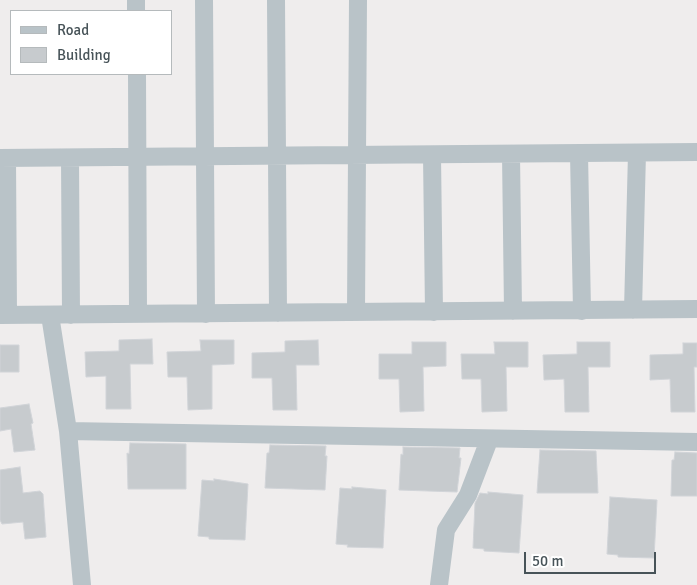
<!DOCTYPE html>
<style>
body{margin:0}
#map{position:relative;width:697px;height:585px;overflow:hidden;background:#efeded;font-family:Signika,sans-serif}
canvas{display:block}
.legend{position:absolute;left:10px;top:10px;width:162px;height:65px;box-sizing:border-box;background:#fff;border:1px solid #b5babc;margin:0;padding:6px 9px;list-style:none;font-size:15px;color:#475358}
.legend li{display:flex;align-items:center;gap:10px;height:25px}
.legend b{width:25px;border:1px solid #b5babc}
.scale{position:absolute;left:524px;top:552px;width:132px;height:22px;box-sizing:border-box;border:2px solid #475358;border-top:0;padding-left:6px;font-size:15px;line-height:18px;white-space:nowrap;color:#475358;-webkit-text-stroke:4px #fff;paint-order:stroke}
</style>
<div id="map">
<canvas width="697" height="585"></canvas>
<ul class="legend">
<li><b style="height:6px;background:#b9c3c8"></b>Road</li>
<li><b style="height:14px;background:#c7cbce"></b>Building</li>
</ul>
<div class="scale">50 m</div>
</div>
<script>
const ctx = document.querySelector('canvas').getContext('2d');
ctx.lineJoin = 'round';
function paint(path, color) { ctx.fillStyle = color; ctx.fill(path, 'evenodd'); }
const shape = rows => new Path2D(rows.map(r => 'M' + r).join(''));
function trace(path, color, width, dash) { ctx.strokeStyle = color; ctx.lineWidth = width; ctx.lineCap = dash ? 'butt' : 'round'; ctx.setLineDash(dash || []); ctx.stroke(path); }
const building = shape([
 [152,339,153,364,130,364,131,409,106,409,106,376,86,377,85,352,119,351,119,340,152,339],
 [200,340,234,340,234,364,212,365,212,409,188,410,187,377,168,377,167,352,201,351,200,340],
 [318,340,319,365,296,365,297,410,273,410,272,378,252,378,252,353,285,352,285,341,318,340],
 [412,342,446,342,446,366,423,367,424,411,400,412,399,379,379,379,379,354,412,354,412,342],
 [494,342,528,342,528,367,506,367,507,411,482,412,481,379,462,379,461,354,495,354,494,342],
 [577,342,610,342,610,367,588,367,589,412,565,412,564,379,544,380,543,355,577,354,577,342],
 [683,343,697,343,697,367,694,367,695,412,671,412,670,379,650,380,650,355,683,354,683,343],
 [0,345,19,345,19,372,0,372,0,345],
 [29,404,33,423,31,424,35,450,14,452,11,429,0,431,0,408,29,404],
 [130,443,186,444,186,489,128,489,127,453,129,454,130,443],
 [270,445,326,446,325,456,327,456,325,490,265,488,267,453,269,453,270,445],
 [403,447,460,448,459,458,461,458,457,492,399,490,401,454,403,455,403,447],
 [540,450,596,451,598,493,537,493,540,450],
 [675,452,697,453,697,496,671,496,672,460,674,460,675,452],
 [20,467,23,493,40,491,43,494,46,537,25,539,23,522,2,524,0,520,0,470,20,467],
 [214,479,248,484,245,540,209,539,209,537,198,536,202,480,214,481,214,479],
 [352,487,386,490,383,548,347,547,348,545,336,544,340,488,352,489,352,487],
 [488,492,523,495,519,553,484,551,484,549,473,548,475,503,480,493,488,494,488,492],
 [610,497,657,500,654,558,618,557,618,555,607,554,610,497]
]);
paint(building, '#c7cbce');
trace(building, '#d1d4d8', 1);
trace(shape([
 [136,0,136,11],
 [204,0,206,314],
 [276,0,278,313],
 [137,74,138,314],
 [579,153,582,311],
 [511,154,513,311],
 [432,155,434,312],
 [0,158,697,152],
 [7,158,8,315],
 [70,158,71,315],
 [633,310,637,153],
 [356,312,358,0],
 [0,315,697,309],
 [50,315,68,431,82,585],
 [68,431,697,442],
 [439,585,446,530,468,495,489,440]
]), '#b9c3c8', 18);
</script>
